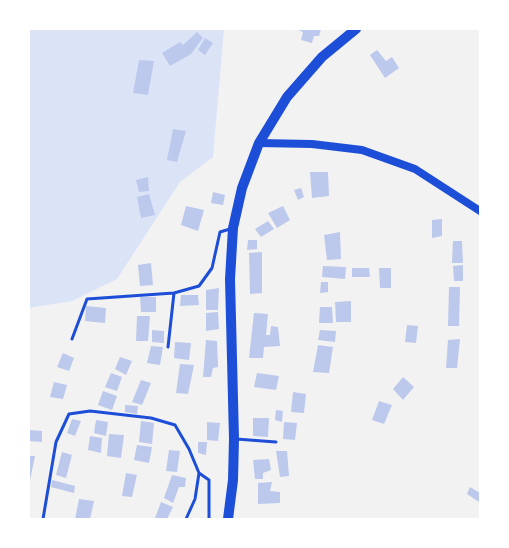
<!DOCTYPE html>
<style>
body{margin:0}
#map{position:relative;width:509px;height:548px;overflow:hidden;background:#f2f2f2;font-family:"Source Sans 3",sans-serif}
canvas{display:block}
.frame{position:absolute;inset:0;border:30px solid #fff;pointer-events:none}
</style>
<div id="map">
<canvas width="509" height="548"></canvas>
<div class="frame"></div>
</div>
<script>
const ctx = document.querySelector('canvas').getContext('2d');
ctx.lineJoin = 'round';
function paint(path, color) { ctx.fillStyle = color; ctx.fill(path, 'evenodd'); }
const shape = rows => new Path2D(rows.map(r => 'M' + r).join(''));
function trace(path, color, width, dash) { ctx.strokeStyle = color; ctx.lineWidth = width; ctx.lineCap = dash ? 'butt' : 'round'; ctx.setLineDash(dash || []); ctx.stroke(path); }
paint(shape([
 [29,29,224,29,213,157,180,182,117,279,72,301,29,308]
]), '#dbe4f7');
paint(shape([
 [296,29,321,29,319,36,314,36,312,43,301,40,303,32],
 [197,32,203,38,191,54,170,66,162,53,180,42,183,45],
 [205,38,213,43,205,55,198,50],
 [377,50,386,61,392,57,399,68,385,78,370,55],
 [139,60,154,61,148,95,133,93],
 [173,129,186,131,177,162,167,160],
 [310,172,328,172,329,196,312,198],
 [148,177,149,191,139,192,136,180],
 [301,188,304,197,298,200,294,190],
 [213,192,225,195,223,205,211,203],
 [149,194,155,215,141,218,137,197],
 [186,206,204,210,198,231,181,225],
 [283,206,290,220,277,228,268,213],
 [442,219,442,236,432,238,432,220],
 [268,221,274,229,261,237,255,229],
 [340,232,341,259,327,260,324,235],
 [248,240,257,240,257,249,247,250],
 [453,241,462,241,463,263,452,263],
 [262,252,262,293,250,294,249,253],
 [151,263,153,285,140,286,138,265],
 [463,265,463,281,454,281,453,266],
 [323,266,346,267,345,279,322,277],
 [352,268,369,268,370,277,352,277],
 [379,268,391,268,391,288,380,288],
 [321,282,328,282,328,292,320,293],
 [449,287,460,287,459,326,448,326],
 [219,288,218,310,206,310,206,290],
 [181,295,198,295,199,305,180,306],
 [140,297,156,297,156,312,141,312],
 [351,301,351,322,336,322,335,302],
 [86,306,106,308,105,323,85,321],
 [320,307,332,307,333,323,319,323],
 [218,312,219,329,206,331,206,313],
 [254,313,268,314,266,335,270,335,271,326,278,327,280,346,264,347,263,358,249,358],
 [137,316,150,316,148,341,136,341],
 [407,325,418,326,416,343,405,342],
 [152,330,164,331,164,343,152,342],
 [320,330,336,331,335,342,318,340],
 [460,339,457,368,446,368,448,340],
 [206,340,217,341,218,367,213,368,211,377,203,377],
 [175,342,191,343,189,360,174,358],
 [318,345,333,347,329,373,313,372],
 [151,346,163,347,160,365,147,363],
 [63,353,74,358,69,371,57,367],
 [120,357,132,361,126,375,115,369],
 [180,364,194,365,188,394,176,393],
 [111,373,122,377,117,391,105,387],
 [257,373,279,376,276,390,254,387],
 [403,377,414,387,403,400,393,389],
 [141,380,151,383,142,405,132,402],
 [54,382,67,385,63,399,50,397],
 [103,391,117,396,112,410,98,405],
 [293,392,306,394,304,413,291,412],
 [379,401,392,405,384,424,372,420],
 [125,405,138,406,137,414,125,412],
 [276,410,283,411,282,422,275,420],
 [253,418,269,418,268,437,253,436],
 [72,419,81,421,75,436,67,433],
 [96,420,108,422,106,436,94,433],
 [141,421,154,423,152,444,139,442],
 [207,422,220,423,218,441,207,440],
 [284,422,297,423,295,440,283,439],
 [29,430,42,431,42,442,29,441],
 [109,434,124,435,121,458,107,456],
 [90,436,102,438,101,453,88,450],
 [198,442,207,442,206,455,198,453],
 [137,445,152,447,149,463,134,460],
 [169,450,180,451,177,472,166,471],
 [276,451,287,451,289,476,280,477],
 [62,452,72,455,66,478,56,475],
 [29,456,35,456,30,480,29,480],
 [269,459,271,470,263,473,263,479,255,479,253,460],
 [126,473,137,475,132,497,122,496],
 [172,475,186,478,185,487,179,487,173,503,164,498],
 [52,480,75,486,74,493,51,487],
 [272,482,270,491,280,492,280,503,258,504,258,483],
 [470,487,480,493,479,502,467,494],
 [79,499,94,501,90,519,75,519],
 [161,502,173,507,167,519,155,518]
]), '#bdc9ec');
trace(shape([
 [72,339,87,299,174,293,199,286,212,268,220,232,230,229],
 [168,347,174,293],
 [236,439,276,442],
 [199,473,209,480,209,519],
 [43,519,56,442,69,414,90,411,151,418,175,425,189,449,199,473,195,499,186,519]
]), '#1d4ed8', 3);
trace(shape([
 [259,143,312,144,362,150,415,169,480,211]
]), '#1d4ed8', 8);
trace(shape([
 [228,519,233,480,234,439,230,279,233,228,242,188,259,143,287,97,322,57,356,29]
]), '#1d4ed8', 10);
</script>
